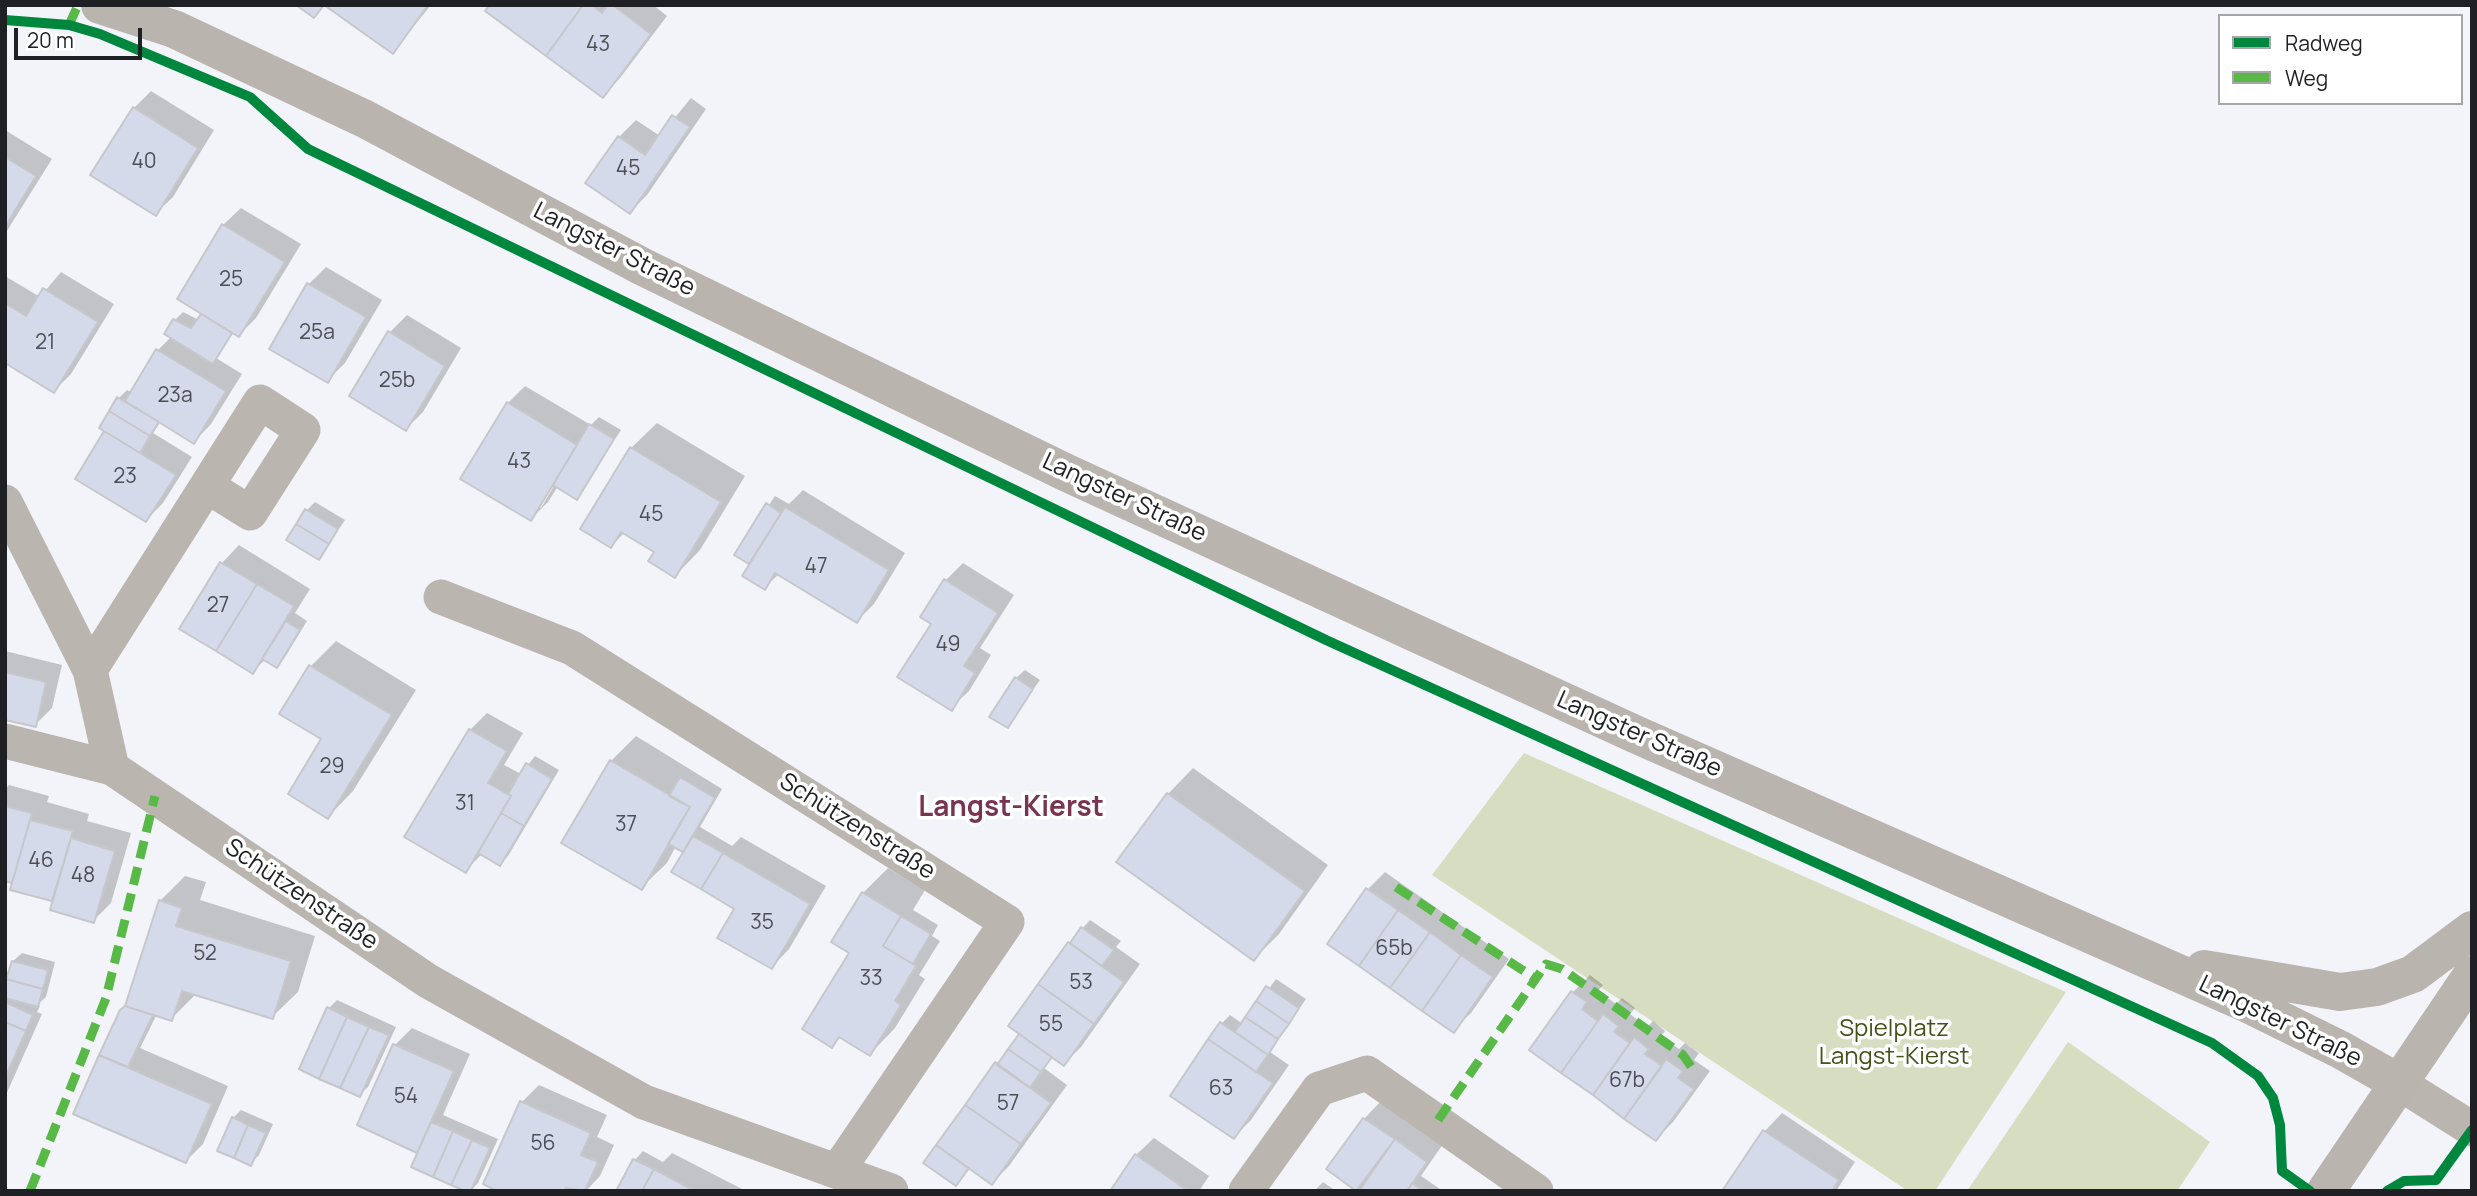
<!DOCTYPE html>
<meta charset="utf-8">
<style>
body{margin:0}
#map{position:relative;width:2477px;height:1196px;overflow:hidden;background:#f3f4f9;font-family:Manrope,sans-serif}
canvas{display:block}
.frame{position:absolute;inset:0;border:7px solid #1f2023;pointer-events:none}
.legend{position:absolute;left:2218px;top:14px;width:245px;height:91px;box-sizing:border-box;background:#fff;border:2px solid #a5a6a7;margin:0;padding:9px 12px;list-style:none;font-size:21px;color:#1f2023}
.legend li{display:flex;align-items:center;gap:14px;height:35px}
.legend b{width:35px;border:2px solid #a5a6a7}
.scale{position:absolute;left:14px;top:28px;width:128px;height:32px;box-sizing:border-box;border:4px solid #1f2023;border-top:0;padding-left:9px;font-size:21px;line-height:24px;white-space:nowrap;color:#1f2023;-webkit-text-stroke:5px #fff;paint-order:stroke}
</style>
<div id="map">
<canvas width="2477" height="1196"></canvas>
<div class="frame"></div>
<ul class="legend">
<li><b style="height:9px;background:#00873e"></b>Radweg</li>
<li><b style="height:9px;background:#58b947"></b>Weg</li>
</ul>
<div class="scale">20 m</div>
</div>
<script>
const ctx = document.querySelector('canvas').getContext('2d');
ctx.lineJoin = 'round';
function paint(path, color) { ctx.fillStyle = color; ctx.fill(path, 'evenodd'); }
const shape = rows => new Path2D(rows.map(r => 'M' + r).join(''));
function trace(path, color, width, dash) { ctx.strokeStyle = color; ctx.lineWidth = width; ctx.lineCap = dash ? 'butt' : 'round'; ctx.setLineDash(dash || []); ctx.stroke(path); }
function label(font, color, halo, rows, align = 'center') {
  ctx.font = font + ' Manrope,sans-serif'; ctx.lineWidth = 7; ctx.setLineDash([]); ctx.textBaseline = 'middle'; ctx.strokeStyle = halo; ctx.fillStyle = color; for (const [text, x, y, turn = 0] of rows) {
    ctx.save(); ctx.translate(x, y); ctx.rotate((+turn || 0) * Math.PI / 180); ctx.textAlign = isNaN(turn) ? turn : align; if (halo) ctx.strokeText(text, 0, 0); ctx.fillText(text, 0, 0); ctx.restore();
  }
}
paint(shape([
 [1524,753,2066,992,1935,1191,1908,1191,1432,875],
 [2068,1042,2210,1142,2177,1191,1967,1191]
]), '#d6ddc0');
paint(shape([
 [327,5,431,5,393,52],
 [491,5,653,5,667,16,620,78,603,96],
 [151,91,214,130,173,197,155,214,134,108],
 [691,98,706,109,647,195,630,212,619,137,636,120,660,136],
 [5,130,52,159,5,234],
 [241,208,301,244,256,318,239,335,234,332,216,358,242,374,211,424,194,442,161,421,153,433,192,457,163,503,146,520,119,398,127,390,132,393,158,350,171,337,175,320,183,312,199,320,203,313,179,298,223,225],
 [326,267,382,300,345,363,327,381,309,284],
 [61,272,114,304,71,374,54,391,5,361,5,276,40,297],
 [407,315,461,348,423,412,406,429,390,332],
 [525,386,591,425,599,417,621,430,577,498,558,486,548,502,531,519,508,403],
 [561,467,564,469,541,508,538,506],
 [657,423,745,476,700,550,675,576,656,552,625,532,611,546,582,528,631,448],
 [803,490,905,553,874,604,857,621,779,574,764,588,752,564,736,554,775,496,789,504],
 [315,502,345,520,319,558,307,510],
 [239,545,310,589,295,613,307,621,285,657,277,665,266,659,252,672,181,628,222,563],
 [963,563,1014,595,980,648,991,655,969,691,951,708,933,624,923,617,946,580],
 [336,641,416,690,353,791,328,817,323,739,311,666],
 [5,651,62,665,52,708,35,725,5,718],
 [1025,670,1040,680,1007,726,1016,678],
 [487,713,523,733,504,765,521,774,535,756,559,770,508,856,500,864,482,854,466,870,470,730],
 [636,736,722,789,700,827,732,846,741,837,826,886,789,949,772,967,737,908,686,852,676,846,667,863,641,888,611,761],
 [1193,768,1328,865,1279,934,1254,959,1119,862,1168,794],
 [9,785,49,796,47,802,89,814,87,821,131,833,111,903,93,921,54,900,12,888,14,882,5,880,5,789],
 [888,868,925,890,913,910,938,925,932,936,940,941,919,975,925,979,895,1028,870,1054,842,1036,832,1046,863,893],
 [1385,872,1509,959,1471,1013,1453,1030,1329,943,1368,889],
 [185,876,206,882,200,900,315,936,298,992,272,1017,197,993,171,1019,157,1014,140,1048,228,1086,203,1144,186,1161,75,1113,121,1011,127,1005,160,901],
 [1090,920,1121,941,1116,947,1140,964,1081,1047,1064,1064,1053,1056,1044,1068,1067,1085,1009,1166,992,1183,970,1167,956,1184,996,1064,1022,1034,1069,943],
 [22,953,55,962,46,997,37,1005,40,1006,37,1012,42,1014,5,1097,5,990,13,961],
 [1590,975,1603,985,1598,991,1616,1004,1622,998,1635,1008,1630,1014,1647,1027,1653,1021,1665,1031,1661,1036,1679,1049,1685,1043,1699,1053,1694,1060,1710,1071,1673,1122,1656,1139,1531,1050,1573,992],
 [1276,979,1306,999,1270,1052,1289,1065,1251,1120,1234,1137,1221,1024,1230,1015,1243,1024],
 [337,1000,396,1027,368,1087,359,1095,329,1008],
 [412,1028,470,1054,443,1115,498,1139,478,1183,470,1191,420,1152,359,1125,395,1045],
 [539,1085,607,1115,597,1137,614,1145,600,1176,586,1191,501,1191,522,1102],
 [1381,1101,1443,1144,1421,1176,1443,1191,1360,1191,1329,1169,1364,1119],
 [241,1110,273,1124,259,1155,250,1164,233,1118],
 [1782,1113,1855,1162,1836,1191,1725,1191,1765,1131],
 [1154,1138,1209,1176,1199,1191,1112,1191,1136,1155],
 [643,1151,663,1162,672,1153,746,1191,618,1191,635,1160],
 [1323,1182,1336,1191,1314,1191]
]), '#0003');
const building = shape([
 [296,5,324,5,314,18,296,5],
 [324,5,428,5,393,54,324,5],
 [489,5,583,5,546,56,485,11,489,5],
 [583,5,592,5,602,13,608,5,613,5,651,34,603,98,546,56,583,5],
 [133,107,198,148,156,216,90,175,133,107],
 [672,115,690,127,630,214,585,183,618,136,645,155,672,115],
 [5,157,36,176,5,227,5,157],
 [222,224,285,262,239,337,177,299,222,224],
 [307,283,366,317,328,383,269,349,307,283],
 [43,288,98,322,54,393,5,363,5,303,26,316,43,288],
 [201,314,232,333,213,364,164,334,173,319,191,328,201,314],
 [388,331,445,366,406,431,349,396,388,331],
 [156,349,226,391,194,444,125,401,156,349],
 [117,397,159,422,150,436,109,411,117,397],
 [507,402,577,445,531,521,460,479,507,402],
 [109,411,150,436,140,453,99,428,109,411],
 [589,424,614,439,577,500,553,485,589,424],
 [104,431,176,475,146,522,75,479,104,431],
 [630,447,721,502,675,578,648,561,654,552,621,532,611,548,580,529,630,447],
 [766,503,781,513,749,564,734,555,766,503],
 [785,507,889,570,857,623,775,573,765,590,742,576,785,507],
 [305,509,338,529,329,544,296,524,305,509],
 [296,524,329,544,319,560,286,540,296,524],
 [220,562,257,584,216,651,179,629,220,562],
 [944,579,998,613,964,666,975,673,952,711,897,677,931,624,920,617,944,579],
 [257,584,294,606,253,674,216,651,257,584],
 [286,621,300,630,277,668,262,659,286,621],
 [309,665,392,715,328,819,288,794,321,739,279,714,309,665],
 [5,672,46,682,36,727,5,720,5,672],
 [1015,677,1033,689,1008,728,989,717,1015,677],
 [469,729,507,751,488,783,511,796,466,873,404,837,469,729],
 [610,760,690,807,642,890,561,843,610,760],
 [526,763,552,779,524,826,501,813,511,796,508,794,526,763],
 [680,777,715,798,683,852,668,844,690,807,669,796,680,777],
 [1167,793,1305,891,1254,961,1116,862,1167,793],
 [5,806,32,813,12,883,5,881,5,806],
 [501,813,524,826,500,866,478,853,501,813],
 [30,820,73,831,52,901,10,890,30,820],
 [693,836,723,853,701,889,671,872,693,836],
 [71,838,115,851,94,923,50,910,71,838],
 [723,853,810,904,772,969,717,938,734,909,701,889,723,853],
 [1366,888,1398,910,1359,966,1327,944,1366,888],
 [862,892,901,916,883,946,916,966,895,1001,901,1005,870,1056,839,1037,832,1048,802,1029,849,953,831,942,862,892],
 [159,900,182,908,176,926,291,961,273,1019,182,991,172,1021,125,1006,159,900],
 [1398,910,1430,932,1390,988,1359,966,1398,910],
 [901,916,931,934,913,964,883,946,901,916],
 [1081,927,1114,950,1102,966,1070,943,1081,927],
 [1430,932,1461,955,1422,1011,1390,988,1430,932],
 [1068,942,1124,982,1094,1024,1038,984,1068,942],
 [1461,955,1493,977,1454,1033,1422,1011,1461,955],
 [12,961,48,970,43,989,6,979,12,961],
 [6,979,43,989,38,1007,5,998,6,979],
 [1038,984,1094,1024,1064,1066,1008,1026,1038,984],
 [1266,986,1299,1008,1289,1024,1256,1001,1266,986],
 [1571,991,1587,1002,1582,1009,1598,1021,1561,1073,1529,1050,1571,991],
 [1256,1001,1289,1024,1278,1039,1245,1017,1256,1001],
 [5,1002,33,1015,26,1031,5,1022,5,1002],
 [125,1006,153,1015,128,1067,99,1055,120,1010,125,1006],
 [327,1007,347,1017,319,1079,299,1069,327,1007],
 [1603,1014,1619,1026,1614,1032,1630,1043,1593,1095,1561,1073,1603,1014],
 [347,1017,369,1027,340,1088,319,1079,347,1017],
 [1245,1017,1278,1039,1268,1055,1235,1032,1245,1017],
 [5,1022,26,1031,6,1076,5,1076,5,1022],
 [1220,1022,1268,1055,1256,1072,1208,1039,1220,1022],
 [369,1027,389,1035,360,1097,340,1088,369,1027],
 [1019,1034,1052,1057,1041,1072,1008,1049,1019,1034],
 [1634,1037,1649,1049,1645,1054,1662,1066,1624,1119,1593,1095,1634,1037],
 [1208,1039,1273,1083,1234,1139,1170,1096,1208,1039],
 [393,1044,454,1071,417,1153,357,1125,393,1044],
 [1008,1049,1041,1072,1030,1088,997,1065,1008,1049],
 [99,1055,212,1104,186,1163,73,1114,99,1055],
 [1666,1059,1683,1071,1678,1078,1694,1089,1656,1141,1624,1119,1666,1059],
 [995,1062,1051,1103,1021,1144,965,1105,995,1062],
 [520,1101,591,1133,581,1155,598,1162,585,1191,566,1188,564,1191,497,1191,483,1184,520,1101],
 [965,1105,1021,1144,992,1185,936,1145,965,1105],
 [232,1117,248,1125,234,1158,217,1151,232,1117],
 [1363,1118,1395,1139,1356,1191,1326,1169,1363,1118],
 [431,1122,453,1131,433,1177,411,1167,431,1122],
 [248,1125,266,1133,251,1166,234,1158,248,1125],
 [1763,1130,1839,1180,1832,1191,1722,1191,1763,1130],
 [453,1131,472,1140,451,1185,433,1177,453,1131],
 [1395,1139,1427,1162,1407,1191,1359,1191,1395,1139],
 [472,1140,490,1148,471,1191,465,1191,451,1185,472,1140],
 [936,1145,969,1168,956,1186,923,1163,936,1145],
 [1135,1154,1188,1191,1110,1191,1135,1154],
 [633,1159,654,1169,642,1191,616,1191,633,1159],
 [654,1169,695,1191,642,1191,654,1169],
 [1412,1183,1423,1191,1407,1191,1412,1183]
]);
paint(building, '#d5daea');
trace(building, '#c6c7ca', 2);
trace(shape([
 [5,502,90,670,112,768],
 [441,597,572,648,1007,922,838,1170],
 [90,670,260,402,303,430,250,513,207,486],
 [5,741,112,768,428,981,644,1102,891,1191],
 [2399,1083,2472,1129],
 [1246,1191,1319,1089,1367,1073,1536,1191]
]), '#bbb5b0', 35);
trace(shape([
 [100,5,174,29,365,119,643,267,1067,473,1637,735,2244,1002,2341,1050,2399,1083],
 [2204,969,2340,992,2377,987,2413,974,2472,930],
 [2326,1191,2472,975]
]), '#bab4af', 38);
trace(shape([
 [69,25,78,5],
 [1396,887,1536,979],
 [1438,1120,1546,964,1562,969,1683,1055,1695,1072],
 [30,1191,106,998,155,796]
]), '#58b947', 9, [18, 9]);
trace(shape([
 [5,20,69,25,100,34,250,97,308,149,1326,640,2212,1043,2258,1076,2273,1098,2280,1125,2282,1171,2310,1191],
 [2387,1191,2404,1181,2436,1180,2472,1130]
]), '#00873e', 10);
label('21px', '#4c4e55', null, [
 ["43",598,45],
 ["40",144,162],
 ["45",628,169],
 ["25",231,280],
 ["25a",317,333],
 ["21",45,343],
 ["25b",397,381],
 ["23a",175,396],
 ["43",519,462],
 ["23",125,477],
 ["45",651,515],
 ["47",816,567],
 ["27",218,606],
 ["49",948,645],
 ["29",332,767],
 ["31",465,804],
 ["37",626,825],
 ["46",41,861],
 ["48",83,876],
 ["35",762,923],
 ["65b",1394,949],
 ["52",205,954],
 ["33",871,979],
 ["53",1081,983],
 ["55",1051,1025],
 ["67b",1627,1081],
 ["63",1221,1089],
 ["54",406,1097],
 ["57",1008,1104],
 ["56",543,1144]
]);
label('24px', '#1f2023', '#fff', [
 ["Langster Straße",614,250,27],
 ["Langster Straße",1124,498,25],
 ["Langster Straße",1639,735,24],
 ["Schützenstraße",857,827,32],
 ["Schützenstraße",301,895,34],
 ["Langster Straße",2280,1022,26]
]);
label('24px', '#47511a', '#fff', [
 ["Spielplatz",1894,1029],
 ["Langst-Kierst",1894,1057]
]);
label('bold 28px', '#79354f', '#fff', [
 ["Langst-Kierst",1011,808]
]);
</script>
